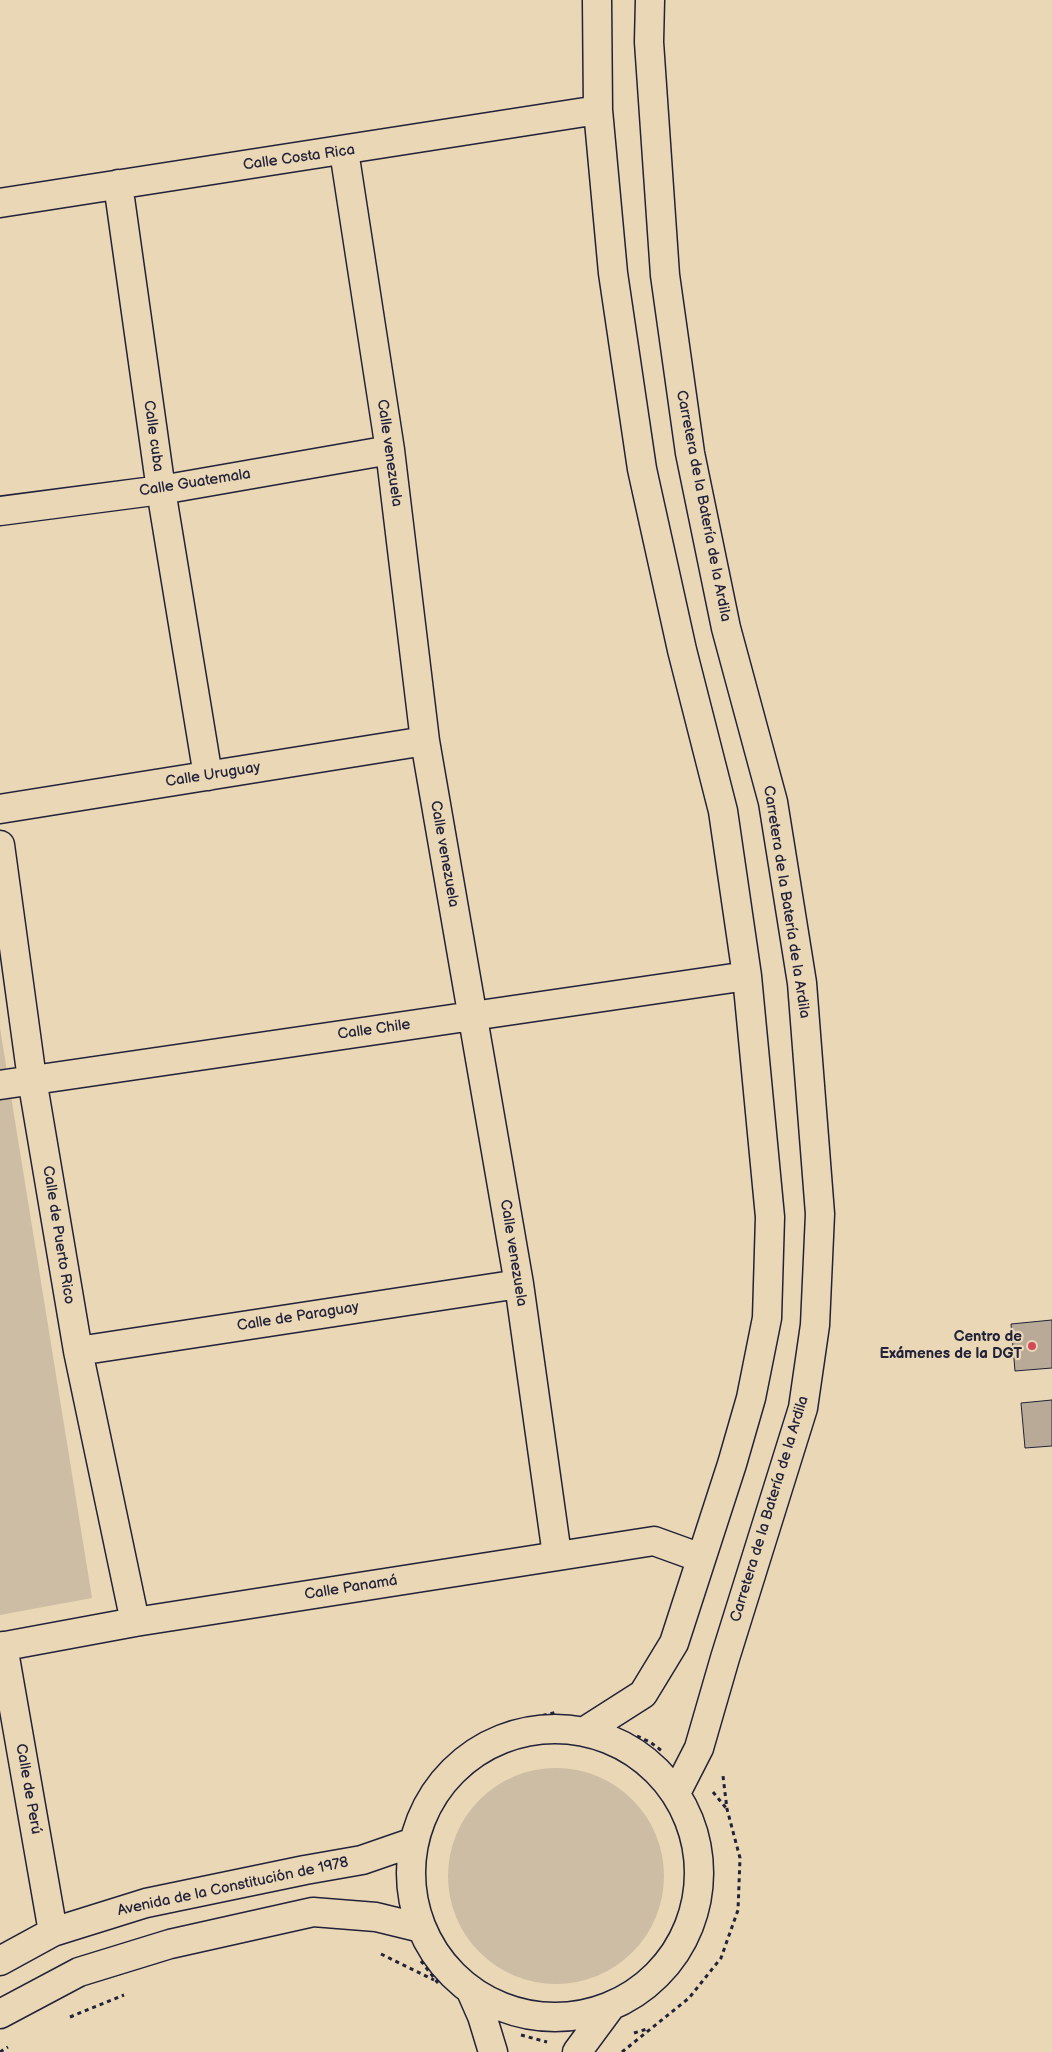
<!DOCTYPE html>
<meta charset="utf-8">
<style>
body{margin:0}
canvas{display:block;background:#ead7b5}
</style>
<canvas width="1052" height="2052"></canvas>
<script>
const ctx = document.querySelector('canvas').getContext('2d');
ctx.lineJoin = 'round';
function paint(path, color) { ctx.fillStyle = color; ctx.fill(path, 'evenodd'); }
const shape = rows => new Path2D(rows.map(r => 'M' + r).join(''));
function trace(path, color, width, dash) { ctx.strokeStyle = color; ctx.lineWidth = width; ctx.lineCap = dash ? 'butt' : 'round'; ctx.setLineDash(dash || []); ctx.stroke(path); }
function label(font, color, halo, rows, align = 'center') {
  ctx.font = font + ' "Balsamiq Sans",sans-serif'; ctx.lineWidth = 4.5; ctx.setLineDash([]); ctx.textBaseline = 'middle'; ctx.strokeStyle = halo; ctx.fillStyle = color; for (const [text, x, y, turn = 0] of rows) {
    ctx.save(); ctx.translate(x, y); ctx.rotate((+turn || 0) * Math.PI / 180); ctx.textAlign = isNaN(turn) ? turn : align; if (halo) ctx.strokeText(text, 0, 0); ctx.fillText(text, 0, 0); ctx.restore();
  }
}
paint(shape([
 [0,1028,92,1598,0,1615],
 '448 1876a108 108 0 1 1 216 0a108 108 0 1 1-216 0Z'
]), '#cdbda4');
const building = shape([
 [1052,1320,1052,1368,1015,1371,1011,1324,1052,1320],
 [1052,1400,1052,1446,1025,1448,1021,1403,1052,1400]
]);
paint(building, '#b8aa97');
trace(building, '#22223b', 1);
const minor = shape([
 [650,0,649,42,665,275,690,453,726,628,773,802,802,983,820,1214,815,1325,803,1408,725,1658,699,1748,676,1793],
 [344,151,390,450,425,741,519,1284,557,1555],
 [118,184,161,490,208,776],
 [0,203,598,110],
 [0,511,161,490,390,450],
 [0,809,425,741],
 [0,845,32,1079,78,1351,135,1622],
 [0,1085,747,976],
 [78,1351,519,1284],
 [3,1646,53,1932],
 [0,1647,135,1622,654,1541,701,1558],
 '411 1873a144 144 0 1 1 288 0a144 144 0 1 1-288 0Z',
 [585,1731,643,1694,674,1643,732,1464,751,1398,767,1318,770,1217,747,976,723,811,682,650,642,469,613,273,598,110,597,0],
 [0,1961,53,1932,146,1903,305,1870,362,1860,414,1842],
 [471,1991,482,2016,493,2052],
 [0,2014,79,1972,170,1944,313,1912,376,1917,421,1928],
 [577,2052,611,2006]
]);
trace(minor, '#22223b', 31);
trace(shape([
 [637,1736,650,1742,662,1751],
 [713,1792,726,1808],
 [411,1810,428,1784,467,1745,513,1722,558,1712],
 [381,1954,434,1980],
 [421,1961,438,1983],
 [70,2017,124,1995],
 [634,2033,647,2029],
 [521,2035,547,2042],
 [0,2052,8,2047],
 [622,2052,689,1998,721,1958,738,1910,740,1858,727,1809,723,1776]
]), '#22223b', 3, [4, 4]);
trace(minor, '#ead7b5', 28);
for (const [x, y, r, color] of [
 [1032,1346,5,"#d1495b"]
]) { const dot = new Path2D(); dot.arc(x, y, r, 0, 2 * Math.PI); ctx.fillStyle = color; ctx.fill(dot); trace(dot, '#ead7b5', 2); }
label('15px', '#22223b', '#ead7b5', [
 ["Calle Costa Rica",299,158,-8],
 ["Calle cuba",153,436,82],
 ["Calle venezuela",389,453,82],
 ["Calle Guatemala",195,483,-9],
 ["Carretera de la Batería de la Ardila",703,506,79],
 ["Calle Uruguay",213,775,-9],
 ["Calle venezuela",444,854,80],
 ["Carretera de la Batería de la Ardila",786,902,81],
 ["Calle Chile",374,1030,-8],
 ["Calle de Puerto Rico",58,1235,81],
 ["Calle venezuela",513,1253,81],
 ["Calle de Paraguay",298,1317,-9],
 ["Carretera de la Batería de la Ardila",770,1509,-73],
 ["Calle Panamá",351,1588,-9],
 ["Calle de Perú",28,1789,80],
 ["Avenida de la Constitución de 1978",233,1887,-12]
]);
label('bold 15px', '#22223b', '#ead7b5', [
 ["Centro de",1022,1337],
 ["Exámenes de la DGT",1022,1354]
], 'right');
</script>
